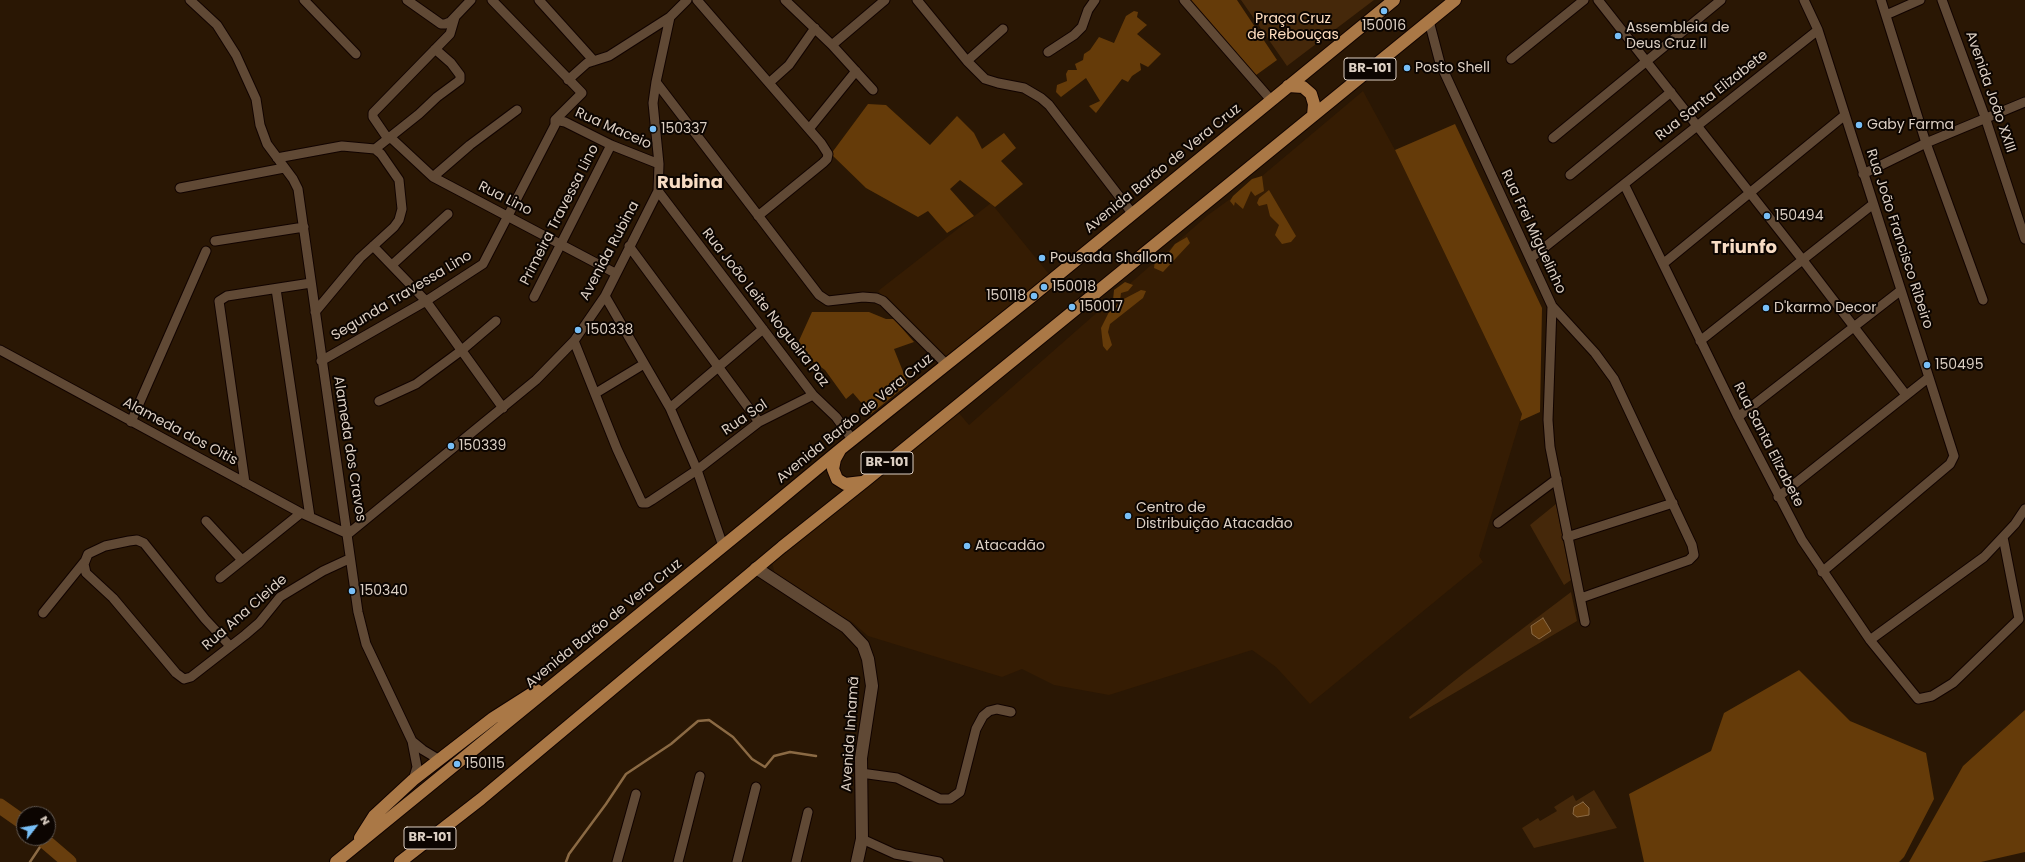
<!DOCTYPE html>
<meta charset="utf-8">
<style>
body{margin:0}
#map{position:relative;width:2025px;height:862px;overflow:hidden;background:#2a1704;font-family:Poppins,sans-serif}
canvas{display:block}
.north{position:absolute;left:16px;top:806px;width:40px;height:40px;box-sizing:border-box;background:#0c0501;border:1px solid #5f564f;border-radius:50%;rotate:59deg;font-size:11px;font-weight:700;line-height:16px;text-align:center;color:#dccfc3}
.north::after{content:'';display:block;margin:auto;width:14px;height:18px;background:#78bff7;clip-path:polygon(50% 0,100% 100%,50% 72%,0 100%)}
</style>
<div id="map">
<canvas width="2025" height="862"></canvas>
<div class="north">N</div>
</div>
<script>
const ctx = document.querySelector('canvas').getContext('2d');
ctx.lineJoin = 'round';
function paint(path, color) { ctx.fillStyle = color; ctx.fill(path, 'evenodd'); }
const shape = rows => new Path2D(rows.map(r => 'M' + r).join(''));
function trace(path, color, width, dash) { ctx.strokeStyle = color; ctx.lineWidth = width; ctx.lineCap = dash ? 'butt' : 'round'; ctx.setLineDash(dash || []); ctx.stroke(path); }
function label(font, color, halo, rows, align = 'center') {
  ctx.font = font + ' Poppins,sans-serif'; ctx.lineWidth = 4; ctx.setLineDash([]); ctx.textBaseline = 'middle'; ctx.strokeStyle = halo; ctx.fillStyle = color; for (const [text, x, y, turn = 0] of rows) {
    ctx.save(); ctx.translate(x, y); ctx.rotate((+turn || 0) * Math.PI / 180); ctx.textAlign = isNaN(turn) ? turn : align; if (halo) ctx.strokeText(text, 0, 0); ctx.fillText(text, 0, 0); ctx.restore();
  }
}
paint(shape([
 [1363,91,1395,150,1522,414,1479,556,1483,562,1310,704,1276,667,1252,650,1109,695,1054,685,1022,669,1002,677,868,636,852,622,780,580,775,574,772,563,958,412,969,425,1208,215,1262,176],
 [991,203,1053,279,947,364,878,291]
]), '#351c03');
paint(shape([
 [1241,0,1374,0,1287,66],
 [1556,504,1571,580,1564,585,1530,525],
 [1571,592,1577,621,1410,719,1409,717,1464,673],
 [1594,790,1617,828,1534,848,1522,828,1538,818,1540,821,1557,811,1554,807,1573,795,1576,801]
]), '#45280a');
paint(shape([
 [1190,0,1237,0,1277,60,1252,78],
 [1134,11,1138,12,1137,17,1147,25,1137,34,1161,54,1148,67,1140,63,1141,70,1132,76,1128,82,1122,79,1096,113,1089,106,1100,101,1086,78,1061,97,1056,92,1057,85,1067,81,1066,74,1068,70,1077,70,1075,64,1083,60,1084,54,1090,50,1099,37,1114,43,1126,16],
 [868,104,886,105,930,145,957,116,974,133,982,149,1004,133,1016,148,1001,161,1023,184,995,207,960,180,950,189,974,216,947,233,928,211,918,217,866,188,831,154],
 [1455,124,1542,308,1540,412,1520,421,1522,414,1395,150],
 [1262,176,1264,191,1255,196,1251,191,1243,209,1235,202,1234,206,1230,201,1233,196,1252,179],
 [1269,190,1296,236,1291,242,1282,244,1275,235,1279,225,1270,216,1267,204,1259,206,1257,203,1259,198],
 [1187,237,1190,243,1163,272,1154,268,1155,261,1169,252,1175,244],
 [1125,282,1133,285,1128,291,1121,293,1120,301,1141,290,1146,291,1143,298,1110,324,1108,332,1112,345,1107,351,1103,346,1101,328,1109,312,1120,302,1113,300,1114,290],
 [812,312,869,312,886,319,894,319,914,342,894,349,908,384,871,414,853,393,846,399,825,370,807,357,797,345],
 [1799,670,1850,721,1926,753,1934,799,1904,857,1899,862,1644,862,1629,794,1711,751,1724,713],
 [2025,710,2025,852,1981,862,1909,862,1963,766]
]), '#653b09');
const water = shape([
 [1543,618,1551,631,1539,639,1532,634,1531,626,1543,618],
 [1583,802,1589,808,1589,815,1577,817,1573,814,1574,807,1583,802]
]);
paint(water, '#683e0e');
trace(water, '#8b6a44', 1);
trace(shape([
 [30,862,44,841],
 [566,862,569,854,606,804,626,774,671,744,698,721,709,720,733,737,752,759,765,767,774,756,790,752,816,756]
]), '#8b6a44', 2.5);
trace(shape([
 [0,806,24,823],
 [41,838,69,862]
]), '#683e0e', 15);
const minor = shape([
 [190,0,217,25,236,55,256,99,260,125,267,144,293,179,298,189,358,612,366,644,412,741,417,767,413,780],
 [304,0,356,54],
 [407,0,441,24,445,24,450,22,471,0],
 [492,0,582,93,555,120],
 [539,0,594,61],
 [697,0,821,143,828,154,827,159,823,163,758,216],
 [785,0,832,45,873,90],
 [917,0,967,61,985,79,998,83,1024,88,1041,98,1049,105,1132,213],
 [1184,0,1271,100],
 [1598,0,1802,259,1906,395],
 [1804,0,1818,30,1954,456,1950,464,1822,572],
 [1881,0,1926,143,1983,300],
 [1942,0,1985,117,2025,239],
 [1886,15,1920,0],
 [1429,21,1440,63,1552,306,1595,353,1614,379,1692,545,1694,555,1689,560,1581,598],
 [832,45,885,0],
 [1048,52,1074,35,1082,27,1088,10,1095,0],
 [1511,59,1584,0],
 [967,61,1003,29],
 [568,80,587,63,609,56,670,17,687,0],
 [656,82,819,295,828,301,863,297,876,298,883,301,946,364],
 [769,83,789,65,815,28],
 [555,120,565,122,611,145,659,164],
 [809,129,856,71],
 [390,137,433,177,615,273],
 [1553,138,1721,0],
 [388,139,373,117,373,113,450,34,455,17],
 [375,149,419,114,437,97,460,80,460,75,451,63,435,49],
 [277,158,342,146,375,149,381,154,399,180,402,209,399,220,394,227,360,258,315,312],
 [1863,174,1926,143,2025,102],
 [1570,175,1671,92],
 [433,177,470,145,517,110],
 [1624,184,1738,417,1802,540,1870,640,1918,699,1932,696,1953,683,2019,619,2003,537],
 [180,188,284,168],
 [658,191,813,395,836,417,852,439],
 [215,241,304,227],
 [373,246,426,301,503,408],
 [629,246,759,422],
 [1531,258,1818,30],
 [1664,263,1845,115],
 [392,265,448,214],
 [276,289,310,517],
 [605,296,670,408,697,470,723,546],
 [534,297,611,145],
 [1552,306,1548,420,1550,447,1585,622],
 [574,341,617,449,642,503,647,503,652,500,697,470,759,422,813,395],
 [1700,341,1872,205],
 [0,350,301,513,348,534],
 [321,361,426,301,483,264,555,125,555,120],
 [596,393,644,364],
 [379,401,416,384,462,350,496,321],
 [670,408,763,329],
 [1738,417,1900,291],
 [131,422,206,251],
 [245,483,219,301,227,296,311,283],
 [1778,497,1928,378],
 [206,521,242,560],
 [1498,523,1557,479],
 [348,534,536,380,574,341,605,296,658,191,659,164,653,103,656,82,670,17],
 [1567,537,1673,503],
 [220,578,301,513],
 [43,613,85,561],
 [1870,640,1984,557,2015,524,2025,509],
 [230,646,205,619,144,543,137,540,129,541,105,546,88,554,84,564,86,573,113,598,176,673,184,679,191,677,245,635,259,623,280,597,323,571,349,559],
 [412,741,423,750,438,759],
 [861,773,897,778,940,799,950,799,960,792,976,729,983,716,989,711,997,709,1011,712],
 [862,839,895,854,939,862],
 [617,862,636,794],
 [678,862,700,776],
 [737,862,756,787],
 [796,862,808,812]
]);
const tertiary = shape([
 [756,568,846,627,863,645,868,659,872,686,861,758,862,839,857,862]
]);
const trunk = shape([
 [1288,86,1303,87,1311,94,1314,104,1313,116],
 [840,450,835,459,833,469,837,479,845,484,862,482],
 [360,838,374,816,413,780,493,718,537,690],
 [336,862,760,516,842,448,1031,297,1394,0],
 [400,862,481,799,782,547,865,481,1455,0]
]);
trace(minor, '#110300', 11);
trace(tertiary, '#110300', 14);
trace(trunk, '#110300', 14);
trace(minor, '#604935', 9);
trace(tertiary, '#604935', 12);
trace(trunk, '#aa7846', 12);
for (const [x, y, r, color] of [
 [1384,11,4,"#78bff7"],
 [1618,36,4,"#78bff7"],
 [1407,68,4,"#78bff7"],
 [1859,125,4,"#78bff7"],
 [653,129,4,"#78bff7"],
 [1767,216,4,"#78bff7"],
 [1042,258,4,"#78bff7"],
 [1044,287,4,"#78bff7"],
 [1034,296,4,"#78bff7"],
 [1072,307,4,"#78bff7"],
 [1766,308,4,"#78bff7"],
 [578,330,4,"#78bff7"],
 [1927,365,4,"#78bff7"],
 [451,446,4,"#78bff7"],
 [1128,516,4,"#78bff7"],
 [967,546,4,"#78bff7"],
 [352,591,4,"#78bff7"],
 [457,764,4,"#78bff7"]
]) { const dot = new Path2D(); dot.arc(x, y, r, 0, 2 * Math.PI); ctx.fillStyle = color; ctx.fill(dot); trace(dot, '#0c0501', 1.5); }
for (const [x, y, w] of [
 [1370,69,52],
 [887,463,52],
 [430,838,52]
]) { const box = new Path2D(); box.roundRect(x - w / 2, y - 11, w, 22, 3); ctx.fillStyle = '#0c0501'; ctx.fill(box); trace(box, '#dccfc3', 1); }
label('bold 13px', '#dccfc3', null, [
 ["BR-101",1370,69],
 ["BR-101",887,463],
 ["BR-101",430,838]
]);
label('14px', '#ffdec0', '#0c0501', [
 ["Praça Cruz",1293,19],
 ["de Rebouças",1293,35]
]);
label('14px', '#dccfc3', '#0c0501', [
 ["150016",1384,26,"center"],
 ["Assembleia de",1626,28],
 ["Deus Cruz II",1626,44],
 ["Posto Shell",1415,68],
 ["Gaby Farma",1867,125],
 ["150337",661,129],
 ["150494",1775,216],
 ["Pousada Shallom",1050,258],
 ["150018",1052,287],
 ["150118",1026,296,"right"],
 ["150017",1080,307],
 ["D'karmo Decor",1774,308],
 ["150338",586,330],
 ["150495",1935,365],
 ["150339",459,446],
 ["Centro de",1136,508],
 ["Distribuição Atacadão",1136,524],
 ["Atacadão",975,546],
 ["150340",360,591],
 ["150115",465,764]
], 'left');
label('14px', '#dccfc3', '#0c0501', [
 ["Avenida João XXIII",1990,92,71],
 ["Rua Santa Elizabete",1712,96,-38],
 ["Rua Maceio",613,129,24],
 ["Avenida Barão de Vera Cruz",1163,169,-39],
 ["Rua Lino",505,199,27],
 ["Primeira Travessa Lino",560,215,-63],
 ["Rua Frei Miguelinho",1533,232,65],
 ["Rua João Francisco Ribeiro",1899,239,72],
 ["Avenida Rubina",610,251,-62],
 ["Segunda Travessa Lino",402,296,-31],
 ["Rua João Leite Nogueira Paz",765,308,52],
 ["Rua Sol",745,418,-34],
 ["Avenida Barão de Vera Cruz",855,419,-39],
 ["Alameda dos Oitis",180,432,28],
 ["Rua Santa Elizabete",1768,445,63],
 ["Alameda dos Cravos",349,449,81],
 ["Rua Ana Cleide",245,613,-41],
 ["Avenida Barão de Vera Cruz",604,624,-39],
 ["Avenida Inhamã",851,734,-86]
]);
label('bold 18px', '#f7dcc4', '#0c0501', [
 ["Rubina",690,183],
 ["Triunfo",1744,248]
]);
</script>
